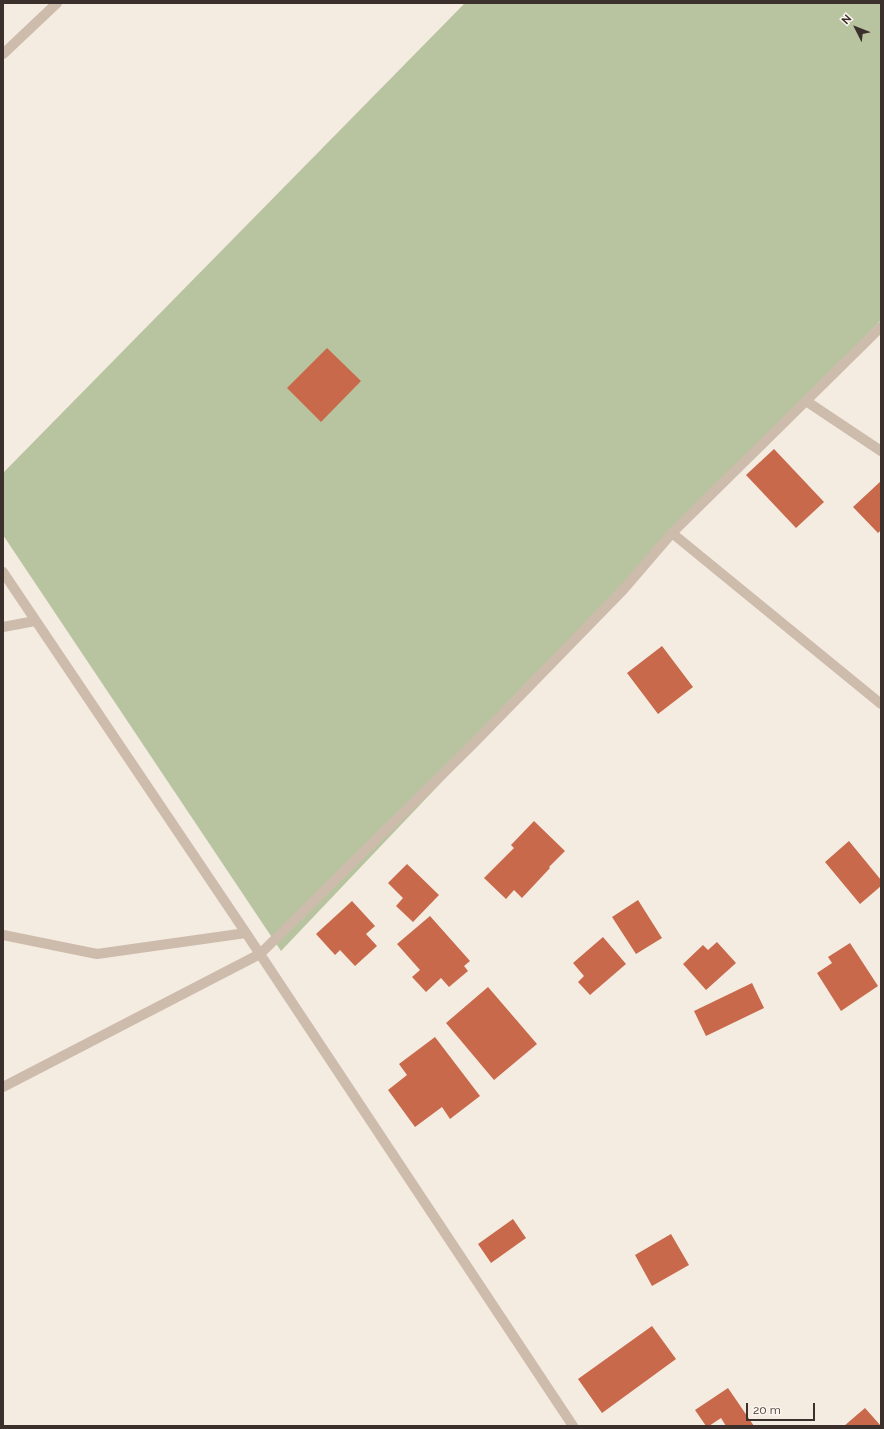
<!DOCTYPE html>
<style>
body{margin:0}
#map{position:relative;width:884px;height:1429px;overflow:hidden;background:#f4ebe1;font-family:Raleway,sans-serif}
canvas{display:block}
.frame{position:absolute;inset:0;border:4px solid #3b302b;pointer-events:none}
.north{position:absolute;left:836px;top:8px;width:40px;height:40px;-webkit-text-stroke:3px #fbf5ee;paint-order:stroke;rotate:312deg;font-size:11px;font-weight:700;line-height:16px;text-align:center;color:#3b302b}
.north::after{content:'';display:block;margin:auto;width:14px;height:18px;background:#3b302b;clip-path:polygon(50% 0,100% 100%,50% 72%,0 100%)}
.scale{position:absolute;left:746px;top:1403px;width:69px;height:18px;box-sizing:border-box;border:2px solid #3b302b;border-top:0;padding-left:5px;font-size:12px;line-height:14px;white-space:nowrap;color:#3b302b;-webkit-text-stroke:3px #fbf5ee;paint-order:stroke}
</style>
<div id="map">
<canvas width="884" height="1429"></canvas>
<div class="frame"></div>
<div class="north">N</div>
<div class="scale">20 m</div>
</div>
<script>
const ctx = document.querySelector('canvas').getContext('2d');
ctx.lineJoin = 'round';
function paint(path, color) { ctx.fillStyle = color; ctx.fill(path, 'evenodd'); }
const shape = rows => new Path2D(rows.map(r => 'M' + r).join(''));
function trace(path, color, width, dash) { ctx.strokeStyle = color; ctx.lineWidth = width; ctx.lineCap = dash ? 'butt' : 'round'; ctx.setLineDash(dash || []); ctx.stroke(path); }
paint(shape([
 [465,3,881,3,881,320,281,951,3,535,3,473]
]), '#b8c4a0');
paint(shape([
 [327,348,361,381,321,422,287,388],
 [774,449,824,502,796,528,746,475],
 [881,481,881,530,878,533,853,507],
 [662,646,693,687,658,714,627,673],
 [534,821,565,851,549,867,550,868,522,898,514,890,506,899,484,878,514,848,511,845],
 [849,841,881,880,881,886,860,904,825,862],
 [407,864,439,895,413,922,396,906,403,898,388,883],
 [638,900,662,938,636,954,612,917],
 [352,901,375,926,366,934,377,946,355,966,340,950,335,955,316,934],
 [430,916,470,961,464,966,468,971,449,987,441,978,426,992,412,977,420,970,397,944],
 [603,937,626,964,590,995,578,982,584,976,573,963],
 [717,942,736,963,706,990,683,964,703,945,708,950],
 [850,943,878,986,841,1011,817,973,832,963,828,957],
 [752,983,764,1008,706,1036,694,1011],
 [488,987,537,1044,494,1080,446,1023],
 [435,1037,480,1096,450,1119,442,1107,415,1127,388,1090,407,1075,399,1064],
 [513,1219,526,1238,491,1263,478,1244],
 [671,1234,689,1265,652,1286,635,1255],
 [652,1326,676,1359,602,1413,578,1379],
 [728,1388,754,1426,726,1426,721,1418,709,1426,706,1426,695,1410],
 [865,1408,881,1426,844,1426]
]), '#c8694b');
trace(shape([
 [3,54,57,3],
 [806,401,881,451],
 [672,533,881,704],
 [3,572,246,933,573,1426],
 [3,627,35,621],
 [3,935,97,954,246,933],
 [3,1087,260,954,474,743,623,590,672,533,881,327]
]), '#cdbbac', 10);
</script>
